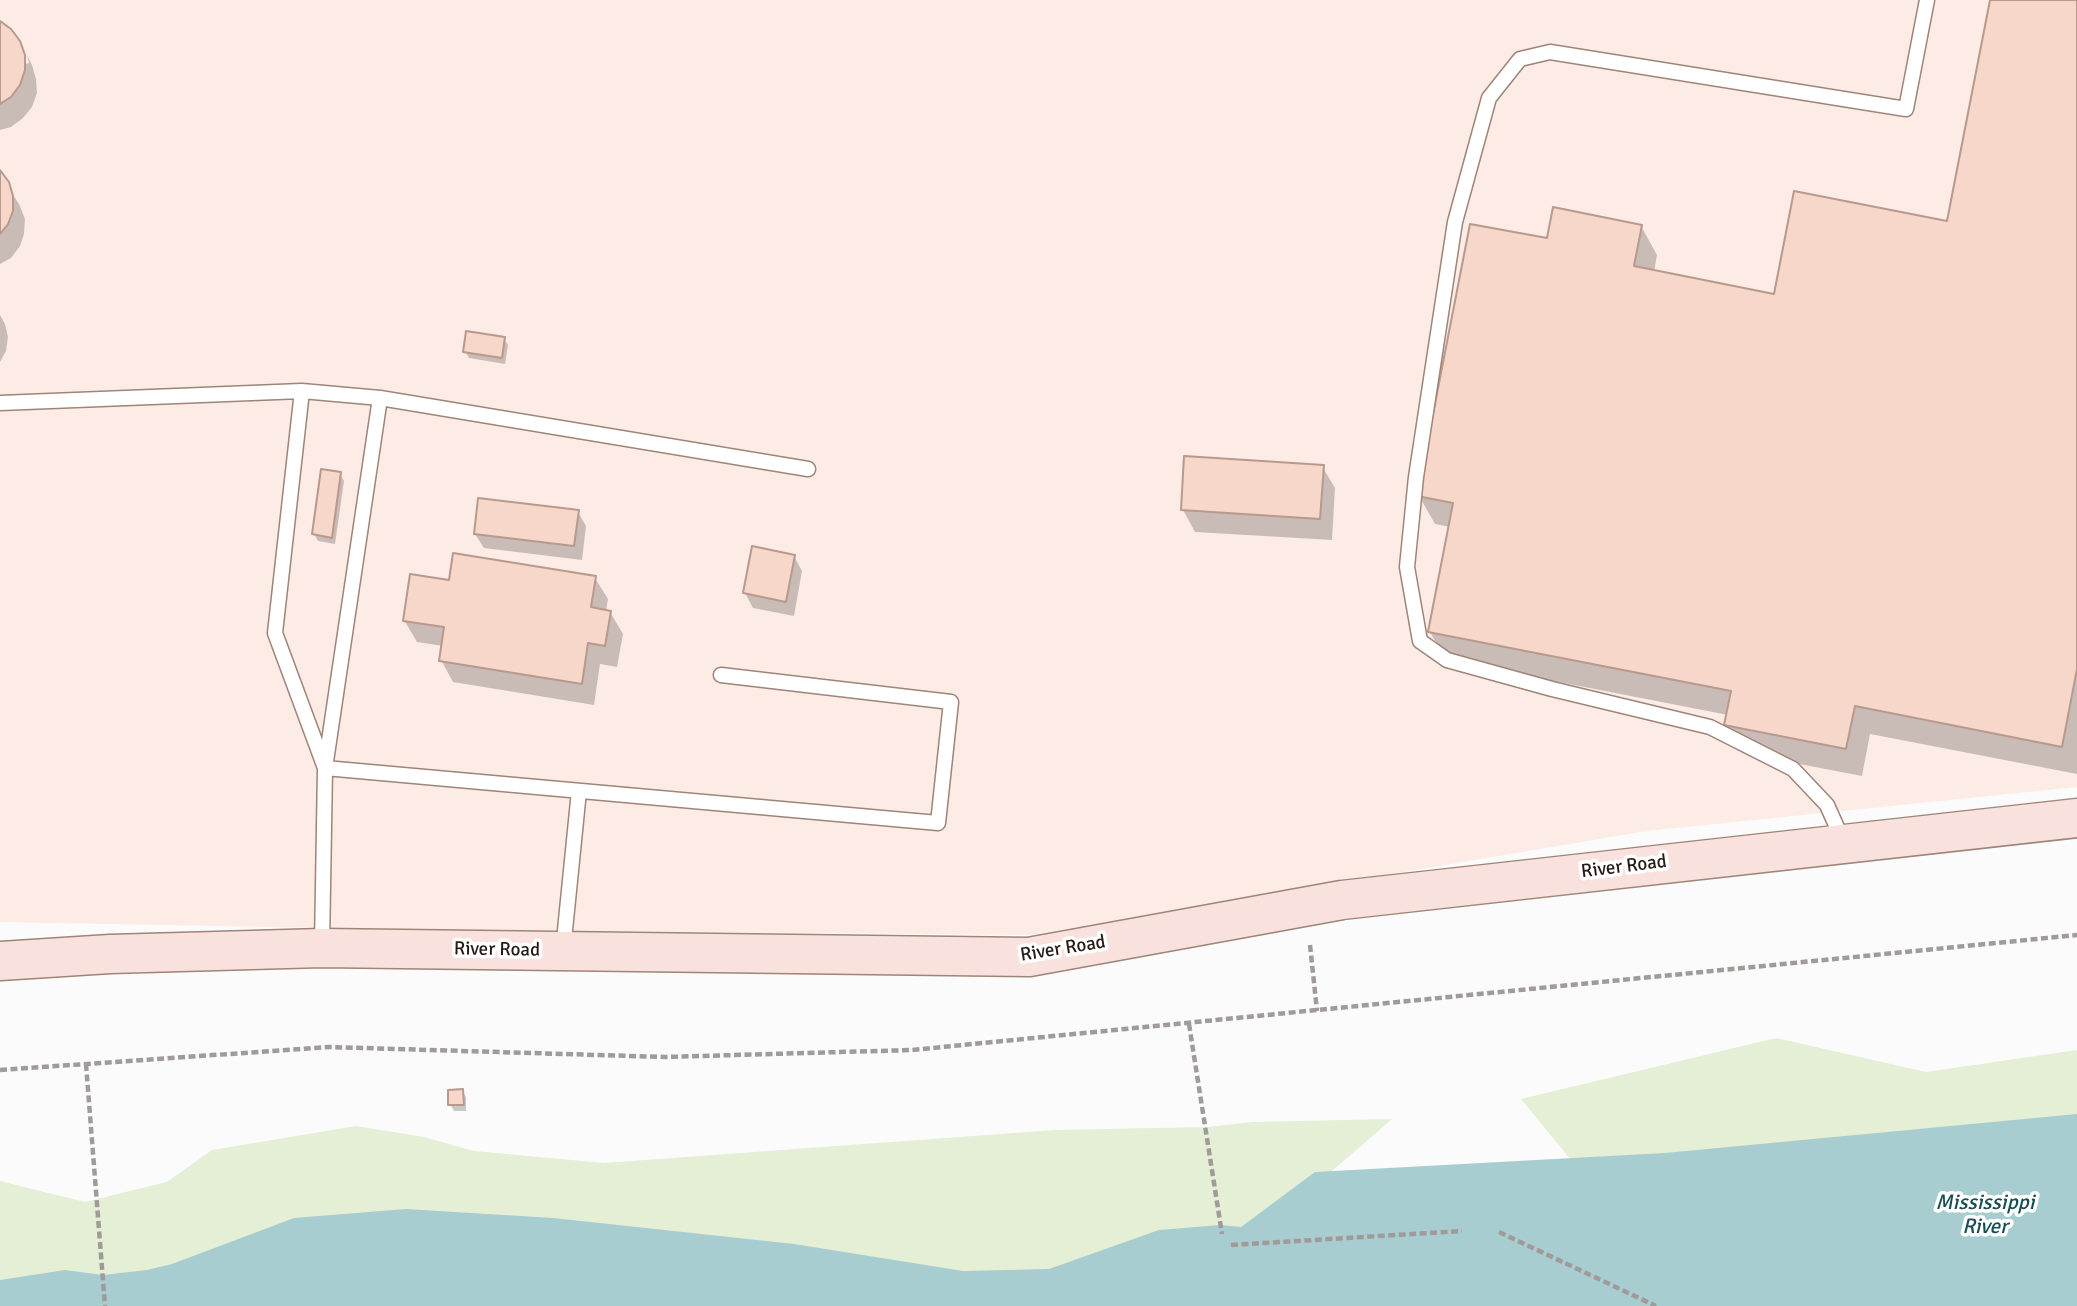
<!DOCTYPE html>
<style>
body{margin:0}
canvas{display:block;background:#fbfbfb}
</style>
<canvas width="2077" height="1306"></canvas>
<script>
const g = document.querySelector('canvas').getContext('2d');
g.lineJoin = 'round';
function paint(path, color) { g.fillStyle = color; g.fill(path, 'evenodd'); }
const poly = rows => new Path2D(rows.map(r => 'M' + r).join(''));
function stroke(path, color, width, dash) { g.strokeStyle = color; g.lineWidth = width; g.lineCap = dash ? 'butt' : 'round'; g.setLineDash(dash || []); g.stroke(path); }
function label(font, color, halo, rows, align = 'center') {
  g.font = font + ' Signika,sans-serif'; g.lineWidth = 7; g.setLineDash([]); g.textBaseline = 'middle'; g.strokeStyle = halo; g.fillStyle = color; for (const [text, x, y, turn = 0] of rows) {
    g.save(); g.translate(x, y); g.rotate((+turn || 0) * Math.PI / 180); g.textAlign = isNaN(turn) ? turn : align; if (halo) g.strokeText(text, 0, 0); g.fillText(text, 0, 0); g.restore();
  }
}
const built = poly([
 [0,0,2077,0,2077,787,1647,831,1030,935,381,929,0,922]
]);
const green = poly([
 [1776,1038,1926,1072,2077,1050,2077,1157,1590,1183,1521,1099],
 [1392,1119,1302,1197,1193,1266,0,1306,0,1181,85,1202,167,1182,212,1150,356,1126,424,1137,474,1151,604,1163,1055,1130,1208,1127,1253,1122]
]);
const water = poly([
 [2077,1114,2077,1306,0,1306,0,1280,65,1270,103,1275,147,1270,172,1264,294,1218,406,1209,553,1218,794,1244,963,1271,1049,1269,1159,1230,1220,1225,1241,1227,1315,1172,1665,1153]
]);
const shadow = poly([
 [1992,0,2077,0,2077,774,1870,734,1862,776,1742,753,1726,725,1728,715,1446,660,1430,632,1450,527,1435,524,1419,496,1548,240,1641,226,1657,255,1654,272,1775,296,1948,223],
 [0,23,19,42,23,49,21,49,26,64,29,63,27,55,32,65,36,79,37,93,32,107,23,118,11,127,0,130],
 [0,173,20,206,25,219,24,234,20,246,11,258,0,264],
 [0,315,5,324,8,337,6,351,0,362],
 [504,339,508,345,505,364,469,358,465,351],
 [1322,466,1335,488,1332,540,1195,532,1183,510],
 [340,474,344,481,335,544,318,541,314,534],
 [578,512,586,526,582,560,484,548,475,534],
 [794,556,802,571,794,616,753,608,745,593],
 [595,578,608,599,606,611,610,612,623,634,617,667,600,664,594,705,453,682,441,660,443,646,417,642,404,620,450,582],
 [462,1091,466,1097,466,1111,454,1111,450,1104]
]);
const building = poly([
 [1990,0,2077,0,2077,669,2062,747,1855,706,1846,749,1724,725,1731,691,1428,632,1453,503,1417,496,1470,224,1547,238,1553,207,1642,225,1634,266,1774,294,1794,191,1947,221,1990,0],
 [0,21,11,29,20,41,25,55,25,70,20,85,11,97,0,104,0,21],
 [0,170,9,182,13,196,13,211,8,224,0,234,0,170],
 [466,331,505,337,502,358,463,352,466,331],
 [1184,456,1324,465,1320,519,1181,510,1184,456],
 [321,469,341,472,332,538,312,534,321,469],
 [478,498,579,510,574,546,474,534,478,498],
 [752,546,795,555,786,602,743,593,752,546],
 [453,553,596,576,591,607,611,611,605,646,588,643,582,684,439,661,444,627,403,621,410,574,449,580,453,553],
 [463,1089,464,1105,448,1105,448,1090,463,1089]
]);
const path = poly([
 [1310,945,1317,1011],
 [1189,1024,1222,1234],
 [86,1064,105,1306],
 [0,1070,329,1047,665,1057,912,1050,2077,935],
 [1499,1232,1656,1306],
 [1231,1245,1462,1231]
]);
const service = poly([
 [302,391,275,633,325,768,938,823,951,702,721,675],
 [0,403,302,391,380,398,808,469],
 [1843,841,1827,805,1793,769,1710,727,1552,689,1447,660,1420,641,1407,567,1416,477,1455,222,1489,98,1520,59,1550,52,1906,109,1927,0],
 [322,946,325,768,380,398],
 [563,950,579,791]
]);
const secondary = poly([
 [0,961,110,954,322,948,1029,957,1342,900,2077,818]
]);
const streetNames = [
 ["River Road",1624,867,-7],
 ["River Road",1063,949,-9],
 ["River Road",497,950,1]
];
const waterNames = [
 ["Mississippi",1985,1203],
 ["River",1985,1227]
];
paint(built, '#fcece5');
paint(green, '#e4efd5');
paint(water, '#a7cdd1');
paint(shadow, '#0003');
paint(building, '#f7d7c9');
stroke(building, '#b79a8d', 2);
stroke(service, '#9f8477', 17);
stroke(secondary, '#9f8477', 41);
stroke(path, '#a09b99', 4.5, [7, 3.5]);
stroke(service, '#fff', 14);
stroke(secondary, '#f9e2de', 38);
label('19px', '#251a15', '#fff', streetNames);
label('italic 21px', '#174e54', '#fff', waterNames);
</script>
